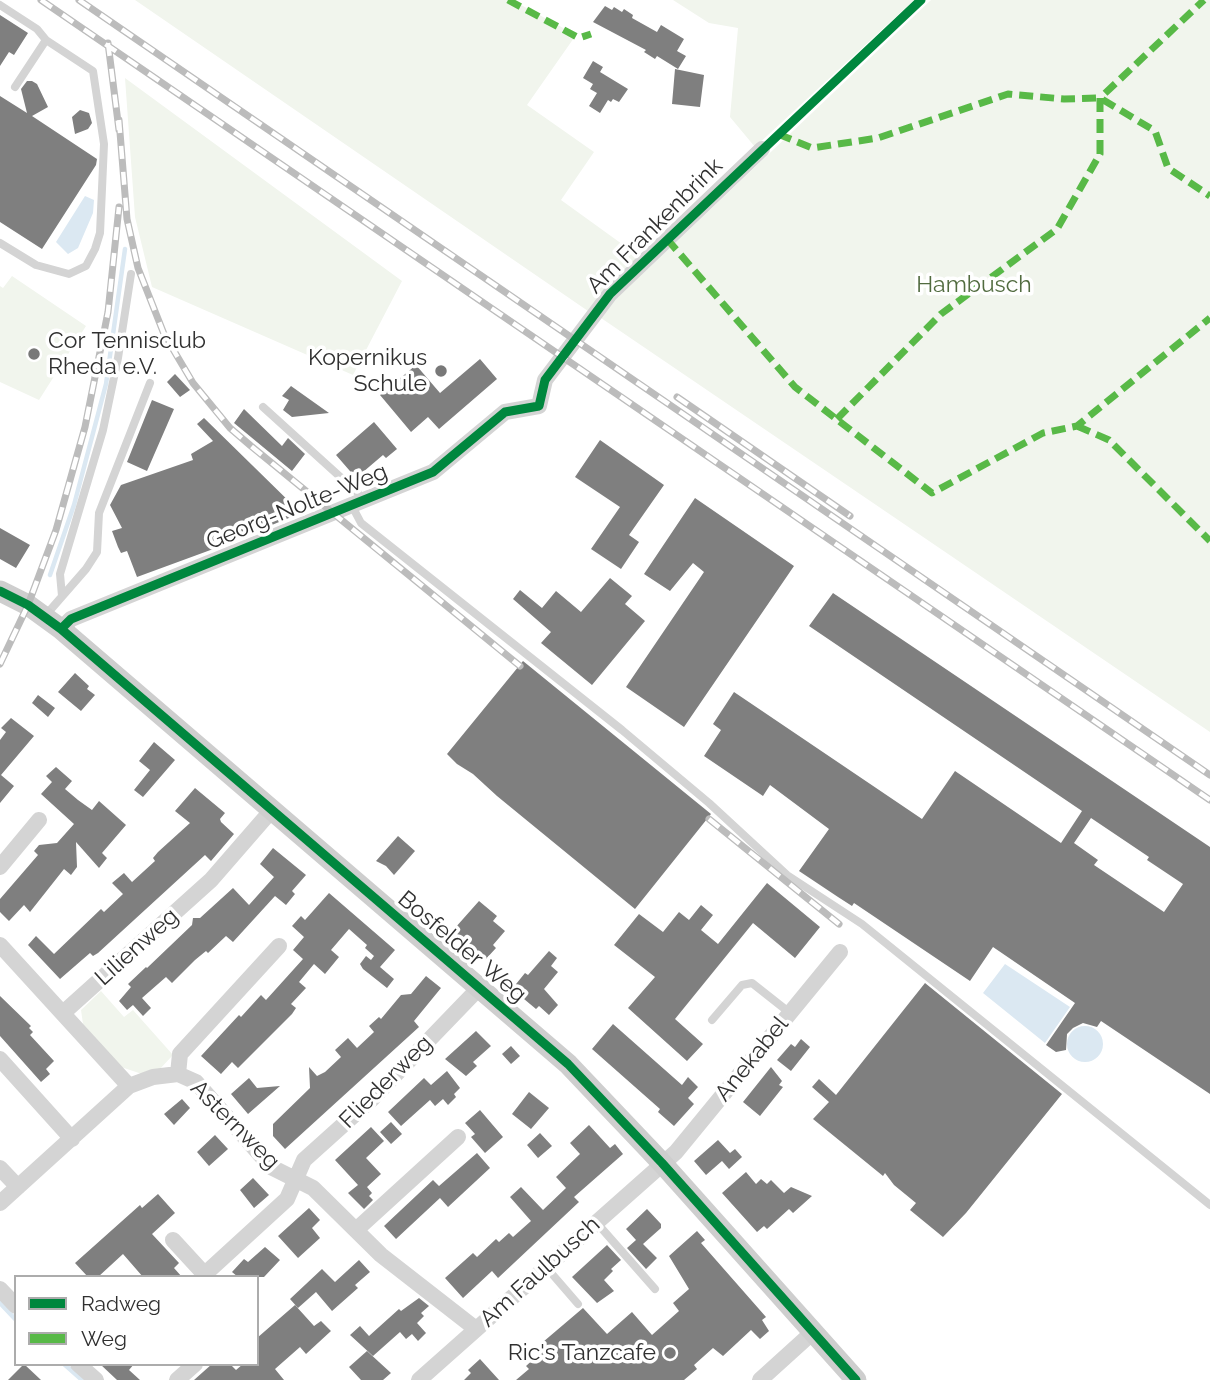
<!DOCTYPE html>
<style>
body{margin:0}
#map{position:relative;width:1210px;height:1380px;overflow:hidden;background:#fff;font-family:Raleway,sans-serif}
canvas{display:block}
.legend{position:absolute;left:14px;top:1275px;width:245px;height:91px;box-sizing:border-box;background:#fff;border:2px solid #acacac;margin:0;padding:9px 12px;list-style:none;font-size:21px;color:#303030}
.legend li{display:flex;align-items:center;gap:14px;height:35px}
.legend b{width:35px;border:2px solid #acacac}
</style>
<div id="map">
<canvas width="1210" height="1380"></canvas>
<ul class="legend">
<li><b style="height:9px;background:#00873e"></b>Radweg</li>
<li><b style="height:9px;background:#58b947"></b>Weg</li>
</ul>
</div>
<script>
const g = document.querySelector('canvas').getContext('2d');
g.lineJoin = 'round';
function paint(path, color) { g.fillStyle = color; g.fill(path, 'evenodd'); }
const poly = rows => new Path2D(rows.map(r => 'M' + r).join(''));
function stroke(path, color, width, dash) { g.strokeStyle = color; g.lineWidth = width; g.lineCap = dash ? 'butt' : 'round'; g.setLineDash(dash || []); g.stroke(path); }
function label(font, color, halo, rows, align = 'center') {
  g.font = font + ' Raleway,sans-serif'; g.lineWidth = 7; g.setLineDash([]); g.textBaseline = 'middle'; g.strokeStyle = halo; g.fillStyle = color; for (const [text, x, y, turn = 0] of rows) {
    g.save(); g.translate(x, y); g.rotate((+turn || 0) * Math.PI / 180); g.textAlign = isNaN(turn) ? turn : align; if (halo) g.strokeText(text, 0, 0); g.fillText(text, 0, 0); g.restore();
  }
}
const green = poly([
 [135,0,512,0,576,35,527,105,594,152,561,200,640,257,588,311],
 [673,0,914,0,755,147,730,117,738,28,709,23],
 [931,0,1210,0,1210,732,601,318,616,299],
 [125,78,402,281,353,375,152,287,135,217],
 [12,276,86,326,39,400,0,382,0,286,3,288],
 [101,991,124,1017,133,1010,173,1055,158,1071,145,1075,121,1067,83,1024,81,1010]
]);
const water = poly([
 [85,196,94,200,93,213,78,248,68,254,56,242],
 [1005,964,1070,1007,1045,1043,983,993],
 '1067 1044a18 18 0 1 1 36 0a18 18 0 1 1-36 0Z'
]);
const stream = poly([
 [50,575,74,505,106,384,125,249],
 [0,1303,16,1320],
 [64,1364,82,1380]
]);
const building = poly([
 [605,6,612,10,614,7,622,12,624,9,633,15,632,18,657,32,661,25,684,39,677,51,686,56,678,69,657,56,655,59,644,52,646,50,593,22],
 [0,15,28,33,14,55,9,52,0,66],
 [593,61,603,67,600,72,628,89,619,102,613,99,611,102,608,100,600,113,589,106,597,93,590,89,593,84,583,78],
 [675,69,704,75,700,107,672,104],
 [27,81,32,81,37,84,48,107,32,116,97,159,96,165,42,249,0,222,0,96,27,113,21,89],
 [80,110,89,113,92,123,88,129,75,134,72,117],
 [480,359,497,379,439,429,428,417,411,432,380,395,416,365,440,393],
 [175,374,190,390,180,397,167,382],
 [291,386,298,391,329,413,292,417,283,410,289,400,282,396],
 [152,400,174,409,147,471,127,462],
 [244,409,282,446,288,438,305,454,292,471,234,423],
 [204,418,301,513,216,548,137,577,127,551,121,553,118,547,112,531,122,528,110,505,121,485,193,460,191,454,213,441,197,424],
 [374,422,397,449,386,458,383,455,356,478,336,455],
 [600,440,664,485,629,535,639,542,621,569,591,549,620,507,575,477],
 [695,498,794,566,684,727,626,687,704,572,693,563,670,591,644,574],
 [0,528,30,545,16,568,0,559],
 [610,578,632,596,625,604,645,621,592,685,541,643,551,632,513,599,520,590,542,608,556,591,581,612],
 [833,593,1210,847,1210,1094,1101,1021,1097,1027,1083,1023,1073,1028,1067,1034,1066,1050,1056,1052,1046,1045,1075,1003,993,947,970,981,854,903,852,906,838,897,799,871,829,829,770,785,763,796,704,756,721,730,713,724,734,692,922,819,955,771,1061,843,1082,811,809,626],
 [1091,818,1149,857,1147,860,1183,884,1164,912,1094,865,1098,860,1074,843],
 [523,661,711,814,635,909,497,796,473,774,457,764,447,754],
 [75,673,89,686,87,689,95,695,81,711,58,692],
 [38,695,55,708,48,717,32,703],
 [11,718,34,736,1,775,14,786,0,803,0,740,6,732,1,728],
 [154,742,175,760,143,797,134,790,150,770,139,761],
 [56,767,72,781,65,789,78,800,92,810,99,801,126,825,102,853,107,858,99,868,76,842,77,867,71,875,64,869,30,912,24,905,9,921,0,912,0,899,38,855,34,851,39,845,57,843,74,824,41,794,52,782,46,776],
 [195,788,225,813,220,819,221,822,234,834,211,861,205,855,98,953,93,956,90,953,60,979,28,945,36,936,54,954,101,909,104,912,123,894,112,883,124,873,132,882,155,861,153,858,158,852,190,823,175,811],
 [398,836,415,851,394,875,386,866,376,861],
 [273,848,306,875,292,891,295,894,286,905,275,896,233,942,226,936,208,953,206,951,195,960,172,983,166,977,142,998,151,1008,143,1016,133,1005,127,1010,119,1001,131,987,128,984,146,967,147,968,192,925,193,918,200,918,233,888,249,905,274,877,260,864],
 [767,883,820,927,795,958,753,923,675,1019,703,1044,687,1061,628,1008,655,977,614,945,639,914,663,932,679,912,689,920,701,905,713,915,701,930,718,944],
 [329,893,395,950,380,967,394,979,387,988,363,969,360,964,366,956,371,960,374,956,365,948,367,945,349,929,331,950,339,957,325,974,314,964,299,982,306,988,291,1004,296,1008,292,1014,238,1068,232,1062,221,1074,201,1056,239,1015,241,1017,261,995,266,1000,303,959,293,950,304,937,292,926,301,916,305,920],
 [479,901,497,916,493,921,505,931,493,945,496,948,485,960,483,958,480,961,453,939,457,934,454,931,455,928],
 [549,951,557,958,551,966,558,972,544,989,558,1005,549,1015,539,1006,536,1009,512,989,525,973,528,975],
 [426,976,441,988,414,1021,419,1027,285,1149,273,1136,273,1124,310,1088,309,1067,317,1076,325,1072,341,1057,335,1050,348,1038,357,1048,374,1032,369,1026,379,1017,381,1019,401,995,411,994],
 [925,983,1062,1094,966,1213,943,1237,910,1210,916,1203,894,1185,885,1173,883,1176,813,1119,829,1102,812,1087,819,1079,836,1095],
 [0,996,31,1026,29,1028,33,1032,30,1035,54,1061,46,1069,50,1074,41,1082,0,1036],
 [613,1024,682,1085,688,1077,698,1087,688,1098,694,1104,674,1126,658,1112,660,1109,592,1049],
 [476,1031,491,1046,473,1062,477,1066,466,1076,445,1059],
 [801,1039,810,1047,791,1071,777,1060,791,1044,795,1047],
 [511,1046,520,1056,511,1064,502,1054],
 [771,1067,782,1081,779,1085,783,1087,760,1116,743,1102],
 [447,1071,460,1088,454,1094,456,1097,448,1105,443,1099,435,1106,430,1100,401,1126,388,1112,424,1078,431,1085],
 [249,1078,257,1088,280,1086,248,1114,231,1094],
 [529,1092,549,1108,531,1129,512,1114],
 [182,1099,190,1108,174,1125,164,1114],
 [480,1110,503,1137,485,1153,471,1137,475,1134,465,1123],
 [391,1122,402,1134,391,1144,380,1132],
 [589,1125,610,1148,615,1144,623,1154,574,1197,579,1202,498,1278,492,1271,463,1298,445,1278,473,1253,477,1257,496,1239,499,1242,509,1233,513,1237,531,1221,510,1197,521,1187,543,1210,566,1188,556,1177,580,1154,570,1143],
 [371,1127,384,1141,366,1158,381,1174,367,1187,372,1193,369,1196,373,1200,364,1209,348,1193,358,1185,335,1160],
 [540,1133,552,1146,538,1158,527,1145],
 [215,1135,228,1149,209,1166,197,1152],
 [718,1140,730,1153,735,1149,742,1157,729,1169,722,1161,706,1175,694,1161],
 [477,1153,490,1168,448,1207,440,1198,396,1239,384,1226,433,1180,439,1186],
 [746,1172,756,1184,761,1179,767,1184,771,1180,784,1193,791,1187,812,1196,793,1213,789,1209,767,1229,764,1226,757,1232,722,1193],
 [253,1178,269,1195,254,1208,240,1190],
 [158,1194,175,1213,152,1234,179,1263,174,1268,182,1277,143,1277,123,1254,98,1277,88,1277,75,1263,140,1205,142,1208],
 [309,1208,320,1220,312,1228,320,1238,298,1258,278,1236],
 [647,1209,661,1224,661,1228,643,1244,657,1258,646,1269,627,1248,636,1240,626,1229],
 [697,1231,705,1240,701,1243,766,1317,762,1320,769,1331,760,1339,751,1330,723,1356,713,1348,694,1365,697,1369,684,1380,516,1380,529,1369,526,1366,547,1347,543,1342,583,1308,607,1334,632,1312,652,1335,679,1311,673,1303,689,1289,669,1256],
 [607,1245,621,1260,611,1269,613,1271,604,1280,614,1291,597,1303,572,1277],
 [265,1247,280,1260,264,1277,238,1277,232,1272,244,1259,248,1262],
 [359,1260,370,1272,355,1285,358,1288,332,1311,316,1292,298,1308,290,1299,322,1269,335,1282],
 [419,1298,429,1306,421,1313,424,1316,417,1323,426,1333,418,1341,412,1334,406,1339,400,1332,373,1356,350,1335,360,1326,369,1336,399,1309,401,1311],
 [295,1305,314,1326,321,1321,331,1331,306,1354,300,1347,275,1369,284,1380,194,1380,212,1364,230,1364,236,1370,243,1364,257,1364,257,1338],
 [367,1351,391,1373,383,1380,361,1380,349,1367],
 [480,1359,499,1380,464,1380,471,1373,468,1370],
 [24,1364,41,1380,8,1380],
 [100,1364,134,1364,129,1370,140,1380,117,1380]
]);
const lane = poly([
 [0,5,37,29,46,40,93,71,104,144,100,233,95,249,86,266,69,274,36,265,0,243],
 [15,87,46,40],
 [263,407,358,493,362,502],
 [352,506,361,523,622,730,709,803,787,875,862,924,1210,1205],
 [62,596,60,574,103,430,118,358,131,274],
 [45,616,86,569,97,552,99,513,150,383],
 [712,1020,742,985,752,983,790,1013],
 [596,1222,655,1289],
 [546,1267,578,1304]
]);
const street = poly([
 [61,629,71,619,433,472,505,412,539,406,545,380,610,294,762,149],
 [0,867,39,820],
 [0,945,129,1086],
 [63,1013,211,880,271,811],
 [0,1059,72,1139],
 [178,1074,180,1054,279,946],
 [0,1168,18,1187],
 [0,1203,129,1086,153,1077,178,1074,196,1082,271,1167,313,1188,381,1255,476,1329],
 [356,1230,458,1137],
 [173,1240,207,1277],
 [205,1274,287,1199,304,1160,373,1098,480,987],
 [0,1289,16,1306],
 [78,1364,96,1380],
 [177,1380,195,1364],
 [419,1380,676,1152,840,952],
 [760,1380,813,1332]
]);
const secondary = poly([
 [0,591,28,605,61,629,568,1064,662,1163,856,1380]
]);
const rail = poly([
 [41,0,1210,800],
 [79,0,1210,775],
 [108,43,119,130],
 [119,120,127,219,138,268,164,334,193,383,230,428,251,446,520,666],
 [677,397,850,516],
 [0,664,28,605,56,530,85,427,108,312,119,207],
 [709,819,839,924]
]);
const quiet = poly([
 [508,0,579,38,591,34],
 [778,134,812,148,878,138,1008,94,1064,99,1100,98,1155,131,1168,168,1210,196],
 [667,239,795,387,932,493,1043,433,1077,426,1210,318],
 [837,419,941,314,1057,229,1100,154,1100,98,1204,0],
 [1077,426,1109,440,1210,541]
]);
const cycleway = poly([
 [0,591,28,605,61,629,568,1064,662,1163,856,1380],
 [61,629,71,619,433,472,505,412,539,406,545,380,610,294,921,0]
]);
const markers = [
 [34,354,7,"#787878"],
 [441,371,7,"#787878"],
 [670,1353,7,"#787878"]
];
const streetNames = [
 ["Am Frankenbrink",655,226,-45],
 ["Georg-Nolte-Weg",297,507,-22],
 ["Lilienweg",137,947,-42],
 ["Bosfelder Weg",462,947,40],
 ["Anekabel",752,1059,-51],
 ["Fliederweg",386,1082,-45],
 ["Asternweg",235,1125,45],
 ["Am Faulbusch",540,1272,-42]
];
const parkNames = [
 ["Hambusch",974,285]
];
const poiNames = [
 ["Cor Tennisclub",48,341,"left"],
 ["Rheda e.V.",48,367,"left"],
 ["Kopernikus",427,358],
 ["Schule",427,384],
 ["Ric's Tanzcafe",656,1353]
];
paint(green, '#f1f5ed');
paint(water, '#dbe8f2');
stroke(stream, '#dbe8f2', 4.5);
paint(building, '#7f7f7f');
stroke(lane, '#d4d4d4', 8);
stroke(street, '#d4d4d4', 16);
stroke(secondary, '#cecece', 21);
stroke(rail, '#bcbcbc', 7);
stroke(rail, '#fff', 4.5, [13]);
stroke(quiet, '#58b947', 7, [14, 7]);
stroke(cycleway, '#00873e', 9);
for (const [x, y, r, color] of markers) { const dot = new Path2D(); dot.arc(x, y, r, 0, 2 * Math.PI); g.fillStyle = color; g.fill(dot); stroke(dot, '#fff', 2.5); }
label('23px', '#303030', '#fff', streetNames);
label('23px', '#516b3f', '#fff', parkNames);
label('23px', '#303030', '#fff', poiNames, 'right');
</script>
